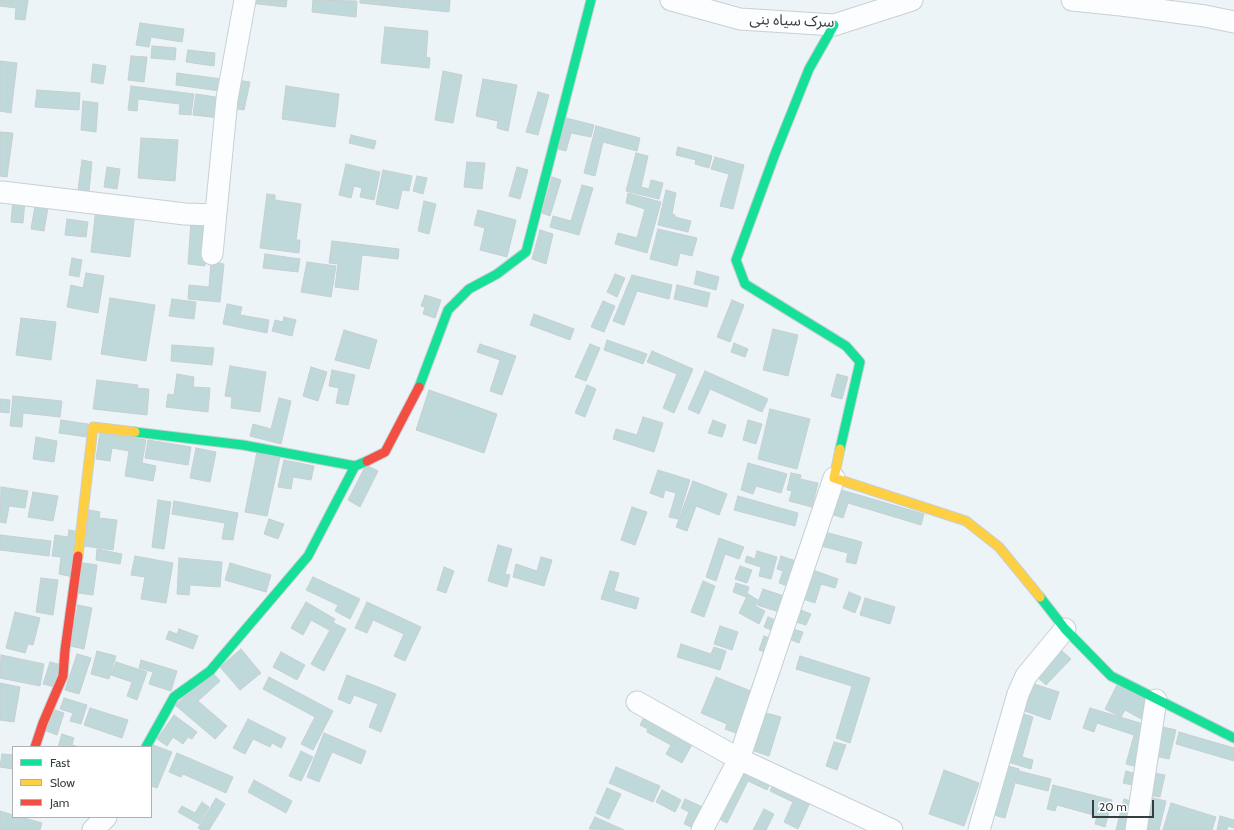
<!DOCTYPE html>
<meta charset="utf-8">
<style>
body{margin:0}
#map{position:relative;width:1234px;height:830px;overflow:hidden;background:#ecf4f7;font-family:Cabin,sans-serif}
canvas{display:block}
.legend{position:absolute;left:12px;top:746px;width:140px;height:72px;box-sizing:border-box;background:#fff;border:1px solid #aeb2b3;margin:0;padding:5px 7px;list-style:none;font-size:12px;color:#343e42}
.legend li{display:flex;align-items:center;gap:8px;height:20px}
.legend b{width:20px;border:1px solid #aeb2b3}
.scale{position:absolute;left:1092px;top:800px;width:62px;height:18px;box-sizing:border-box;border:2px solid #343e42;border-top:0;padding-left:5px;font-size:12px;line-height:14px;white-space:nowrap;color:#343e42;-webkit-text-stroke:3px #fff;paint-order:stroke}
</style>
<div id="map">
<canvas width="1234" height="830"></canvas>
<ul class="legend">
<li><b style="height:5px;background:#16e098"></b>Fast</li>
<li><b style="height:5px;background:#ffcf43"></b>Slow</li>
<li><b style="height:5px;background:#f24e42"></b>Jam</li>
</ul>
<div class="scale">20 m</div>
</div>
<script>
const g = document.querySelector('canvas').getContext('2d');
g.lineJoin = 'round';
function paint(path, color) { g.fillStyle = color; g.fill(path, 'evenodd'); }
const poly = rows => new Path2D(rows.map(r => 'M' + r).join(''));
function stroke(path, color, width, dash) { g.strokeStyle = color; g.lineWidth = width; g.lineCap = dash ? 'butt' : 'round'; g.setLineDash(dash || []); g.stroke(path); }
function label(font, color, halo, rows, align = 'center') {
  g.font = font + ' Cabin,"Noto Sans Arabic",sans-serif'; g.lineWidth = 3; g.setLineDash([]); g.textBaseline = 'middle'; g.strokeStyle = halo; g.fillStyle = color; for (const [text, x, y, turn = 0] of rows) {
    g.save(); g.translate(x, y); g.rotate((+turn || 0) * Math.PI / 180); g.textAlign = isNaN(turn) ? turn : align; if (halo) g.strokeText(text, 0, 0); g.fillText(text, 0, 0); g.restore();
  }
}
const building = poly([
 [0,0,28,0,25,20,15,19,16,8,0,6,0,0],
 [248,0,287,0,286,7,248,3,248,0],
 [313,0,357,1,356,17,312,12,313,0],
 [360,0,450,0,449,12,360,3,360,0],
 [140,23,184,29,182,42,151,37,149,47,136,45,140,23],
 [385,27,428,31,426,57,430,58,429,68,381,63,385,27],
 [152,46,176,48,175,60,151,58,152,46],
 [188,50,215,53,214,66,186,62,188,50],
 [131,56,147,57,144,82,128,80,131,56],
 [0,61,17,63,11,113,0,111,0,61],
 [93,64,106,66,103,84,91,82,93,64],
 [443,71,462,75,453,123,435,120,443,71],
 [177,73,222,79,220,91,176,85,177,73],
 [483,79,517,85,508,131,497,128,498,121,476,116,483,79],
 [237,80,250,82,244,110,232,108,237,80],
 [131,86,194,94,191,115,179,114,180,104,138,99,137,111,128,110,131,86],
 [286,86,339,94,335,127,282,119,286,86],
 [37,90,80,93,79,110,35,107,37,90],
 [538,92,549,95,538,135,526,132,538,92],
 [196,94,222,98,220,118,193,115,196,94],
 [83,101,98,103,96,132,81,130,83,101],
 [566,118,594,125,591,137,571,133,566,151,558,149,566,118],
 [596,126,640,138,637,151,603,142,595,176,584,173,596,126],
 [0,132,13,133,7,177,0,176,0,132],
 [351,135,376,141,374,149,349,143,351,135],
 [141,138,178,140,175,181,138,178,141,138],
 [678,147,712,156,709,168,695,164,696,160,676,155,678,147],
 [636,153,648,156,641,187,649,189,651,180,663,183,659,199,626,191,636,153],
 [715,157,744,165,733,209,720,206,729,174,711,169,715,157],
 [82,160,92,162,89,191,78,190,82,160],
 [467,162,485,163,482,189,464,187,467,162],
 [346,164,380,172,374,200,360,197,362,188,354,186,351,198,339,195,346,164],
 [107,167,120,169,117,189,104,187,107,167],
 [517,167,528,170,520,199,509,196,517,167],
 [383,170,412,176,409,191,402,190,398,209,376,204,383,170],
 [417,176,427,178,423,194,413,191,417,176],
 [552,177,561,180,550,216,542,213,552,177],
 [582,185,593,188,579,235,550,227,553,216,571,221,582,185],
 [666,190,676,193,672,214,675,215,675,217,691,221,688,232,658,225,666,190],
 [628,193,661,202,647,253,615,244,618,233,637,238,645,209,626,203,628,193],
 [267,194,275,195,275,200,301,204,296,240,300,240,299,253,260,248,267,194],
 [13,198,25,200,23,223,11,222,13,198],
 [36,200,49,202,44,231,31,229,36,200],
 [424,201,436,204,429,234,418,231,424,201],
 [96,208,135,212,130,257,91,252,96,208],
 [478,210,516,220,507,257,480,250,485,228,474,225,478,210],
 [67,219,88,222,86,237,65,235,67,219],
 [191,221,209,223,205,266,188,264,191,221],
 [658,229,697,238,692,256,680,253,677,266,650,259,658,229],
 [540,230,553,234,546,264,532,259,540,230],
 [332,241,399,249,398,259,362,255,358,290,335,287,338,264,329,263,332,241],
 [265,254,300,259,298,272,263,268,265,254],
 [72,258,82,260,79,277,69,275,72,258],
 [211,262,224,264,220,302,188,299,189,285,209,287,211,262],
 [307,262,336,266,331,297,301,292,307,262],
 [697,271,719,277,716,290,694,284,697,271],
 [86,273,104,276,98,313,67,307,71,285,83,288,86,273],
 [615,274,625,278,617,297,607,292,615,274],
 [632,275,672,285,669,299,637,291,624,325,613,321,632,275],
 [677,285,710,293,707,307,674,299,677,285],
 [425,295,441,300,435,318,423,314,425,307,421,306,425,295],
 [110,298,155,305,146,361,101,354,110,298],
 [172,299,196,302,194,319,169,316,172,299],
 [732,300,744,305,730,342,717,337,732,300],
 [603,301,615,306,604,332,591,327,603,301],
 [227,304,242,307,240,315,269,320,267,333,223,324,227,304],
 [534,314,574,329,570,340,530,325,534,314],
 [284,317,296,320,292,336,272,331,275,320,283,322,284,317],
 [21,318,56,322,51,360,16,355,21,318],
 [773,329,798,335,788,376,763,370,773,329],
 [344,330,377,340,369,369,335,360,344,330],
 [607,340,647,354,643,364,604,350,607,340],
 [734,343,748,349,745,357,731,352,734,343],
 [480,344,516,356,502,395,490,391,500,360,477,352,480,344],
 [590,344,600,348,586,381,575,377,590,344],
 [172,345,214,348,212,365,171,361,172,345],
 [652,351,693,369,674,413,663,408,677,374,647,362,652,351],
 [230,366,266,372,260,412,231,408,232,397,225,396,230,366],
 [311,367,327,372,318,401,303,396,311,367],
 [332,370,355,375,348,405,336,403,339,388,329,386,332,370],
 [705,371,768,399,762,412,710,389,699,414,688,409,705,371],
 [177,374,194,377,193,387,210,388,208,412,166,407,168,394,174,395,177,374],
 [837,374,848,377,842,399,831,396,837,374],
 [97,380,138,385,137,388,149,389,147,415,93,409,97,380],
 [587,385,596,389,585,417,575,413,587,385],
 [429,390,497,414,484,453,416,430,429,390],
 [13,396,62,401,60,417,23,413,22,427,10,426,13,396],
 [279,398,291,401,281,444,250,436,253,424,271,429,279,398],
 [0,399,10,400,9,413,0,412,0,399],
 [770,409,810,419,797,469,758,459,770,409],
 [643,417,663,423,654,452,613,439,616,429,637,435,643,417],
 [61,420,88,424,87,437,59,433,61,420],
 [713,420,726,425,722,437,708,433,713,420],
 [748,420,762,424,756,444,743,440,748,420],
 [100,432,146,440,142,463,156,466,153,481,125,476,129,451,112,448,110,461,96,459,100,432],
 [36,437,57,441,54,462,33,459,36,437],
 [148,440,191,447,188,465,145,458,148,440],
 [196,448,216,452,210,482,190,478,196,448],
 [257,452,280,457,267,516,245,512,257,452],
 [284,460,314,466,311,480,293,477,291,489,278,487,284,460],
 [748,463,787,474,781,493,756,486,753,494,741,490,748,463],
 [366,465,378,471,360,507,348,500,366,465],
 [658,470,690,480,678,519,669,517,676,493,665,490,663,498,650,493,658,470],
 [791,473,801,475,800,479,818,483,812,507,789,501,792,491,787,490,791,473],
 [693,481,727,494,719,515,696,506,687,531,676,527,693,481],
 [1,487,28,491,25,508,9,506,6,523,0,522,1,487],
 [838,489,924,514,921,525,848,503,843,518,831,514,838,489],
 [33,492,58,496,53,521,28,517,33,492],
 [738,496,798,513,795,526,734,510,738,496],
 [158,500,171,502,164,549,152,547,158,500],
 [174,501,238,513,233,540,222,539,225,523,172,514,174,501],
 [632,507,647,512,635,545,621,540,632,507],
 [89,510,100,512,99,518,117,520,113,550,84,546,89,510],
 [269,519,284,524,278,539,264,534,269,519],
 [69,530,80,532,73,577,59,574,61,557,52,556,55,535,68,537,69,530],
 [825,532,862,542,856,564,846,562,848,553,821,546,825,532],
 [0,535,51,541,49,556,0,550,0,535],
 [719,538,744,547,739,559,725,554,716,581,706,577,719,538],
 [498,545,512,549,505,574,510,575,507,587,488,581,498,545],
 [97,549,122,554,120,564,96,560,97,549],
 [757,551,777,557,771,579,759,576,761,567,745,562,747,556,755,559,757,551],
 [135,556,173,563,166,603,141,599,145,577,131,575,135,556],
 [781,556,799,562,791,587,779,583,783,571,777,569,781,556],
 [541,557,552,560,544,586,513,577,516,564,537,571,541,557],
 [179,558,222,562,220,587,190,585,189,595,177,594,179,558],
 [83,563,97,565,93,595,78,593,83,563],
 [230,563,271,575,266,592,225,580,230,563],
 [740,566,752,570,747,583,735,579,740,566],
 [444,567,454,571,446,593,437,590,444,567],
 [813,570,838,579,835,588,821,584,815,603,803,599,813,570],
 [610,571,619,573,614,591,639,598,636,609,601,599,610,571],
 [313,577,360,599,350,619,335,611,338,605,306,590,313,577],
 [41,578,58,580,53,615,36,612,41,578],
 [703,581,715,586,704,617,691,612,703,581],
 [736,583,749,587,746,597,733,592,736,583],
 [763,589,787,597,782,613,757,605,763,589],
 [849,592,861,597,855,613,843,608,849,592],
 [748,594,758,600,755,606,765,611,759,624,739,613,748,594],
 [865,598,895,607,890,624,860,615,865,598],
 [306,602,335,619,329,630,311,620,303,635,291,628,306,602],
 [367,602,421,627,405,661,394,656,404,634,373,620,367,633,355,628,367,602],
 [78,605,92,608,84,649,70,646,78,605],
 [801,610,811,614,806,625,796,622,801,610],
 [15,612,40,618,33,645,28,644,25,653,6,648,15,612],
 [768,617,778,621,774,631,764,627,768,617],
 [334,623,346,629,324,671,311,664,334,623],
 [720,626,738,632,732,650,714,644,720,626],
 [179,629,198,636,193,649,166,639,169,631,177,634,179,629],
 [793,629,803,632,799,643,789,639,793,629],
 [764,636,772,639,767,653,759,650,764,636],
 [681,644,711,654,714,647,726,651,720,670,677,657,681,644],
 [241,649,261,673,240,690,220,667,241,649],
 [1060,649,1071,659,1046,685,1035,675,1060,649],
 [97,651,116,656,109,679,91,674,97,651],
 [281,652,305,665,297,680,273,667,281,652],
 [77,654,91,658,79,694,65,690,77,654],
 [1,655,44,664,40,686,0,678,1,655],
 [800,656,870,678,850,743,836,738,852,686,796,669,800,656],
 [141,660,177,671,171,691,149,684,153,672,139,668,141,660],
 [50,662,62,665,55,687,43,684,50,662],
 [116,662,147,672,137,700,127,696,132,682,111,675,116,662],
 [212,672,220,681,198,701,227,726,215,739,175,705,212,672],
 [347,675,396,694,381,732,369,727,378,704,354,695,350,704,338,699,347,675],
 [269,677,333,711,313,750,301,744,315,717,263,689,269,677],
 [716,677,758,694,741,735,725,729,727,724,701,713,716,677],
 [0,683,20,687,14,722,0,720,0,683],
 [1031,683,1059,692,1050,720,1022,710,1031,683],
 [1118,683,1151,699,1141,719,1125,710,1121,717,1105,709,1118,683],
 [64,698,87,705,81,724,70,721,73,713,60,709,64,698],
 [90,708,128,720,122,738,84,725,90,708],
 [1090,708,1150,726,1137,767,1126,764,1134,735,1097,723,1094,732,1083,728,1090,708],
 [52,709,64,713,57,735,44,730,52,709],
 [646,713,695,739,682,763,666,754,671,745,647,732,648,729,640,725,646,713],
 [766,713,781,717,769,756,754,751,766,713],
 [1021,713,1033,717,1022,757,1033,760,1031,769,1008,762,1021,713],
 [174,715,197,732,192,739,188,737,183,744,173,737,167,746,157,739,174,715],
 [248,719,286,738,281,748,272,743,270,747,253,739,245,754,233,748,248,719],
 [1163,727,1176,730,1169,759,1155,756,1163,727],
 [1179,732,1234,748,1234,761,1176,744,1179,732],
 [324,733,366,751,361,764,332,752,319,782,307,777,324,733],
 [62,734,74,738,72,745,80,747,58,747,62,734],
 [834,742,846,745,837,770,826,766,834,742],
 [153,745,172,752,157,788,151,786,151,750,153,745],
 [301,751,313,757,301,781,289,776,301,751],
 [177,753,233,777,226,793,183,774,181,777,169,772,177,753],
 [2,754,13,755,13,769,0,767,2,754],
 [740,764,772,780,767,790,748,781,727,823,715,817,740,764],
 [1008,766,1019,769,1005,818,994,815,1008,766],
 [616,767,660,786,653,802,609,783,616,767],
 [944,770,979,783,964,826,929,814,944,770],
 [1019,771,1051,779,1048,791,1016,783,1019,771],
 [1126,771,1140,775,1137,786,1123,783,1126,771],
 [1154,773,1165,775,1160,797,1149,795,1154,773],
 [776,778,813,796,798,829,784,822,793,802,770,791,776,778],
 [254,780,292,801,286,813,248,792,254,780],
 [1053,785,1112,800,1105,827,1095,824,1097,816,1057,805,1055,811,1047,809,1053,785],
 [607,788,621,794,609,819,596,813,607,788],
 [662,790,681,800,675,812,656,802,662,790],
 [216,798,225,804,209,830,202,830,198,828,216,798],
 [1153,798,1166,801,1159,830,1146,830,1153,798],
 [685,799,705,808,696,829,684,824,689,812,681,808,685,799],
 [1124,799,1139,803,1132,830,1116,830,1124,799],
 [202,802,209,807,199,824,178,812,182,806,195,813,202,802],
 [1171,803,1216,817,1212,830,1163,830,1171,803],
 [764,809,774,814,766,830,753,830,764,809],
 [0,811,13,815,13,817,21,817,42,823,40,830,0,830,0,811],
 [1220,816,1234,820,1234,828,1228,826,1227,830,1217,830,1220,816],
 [595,817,624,830,589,829,595,817]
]);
const street = poly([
 [671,0,740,19,834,25,912,0],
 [1072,0,1121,5,1205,16,1234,22],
 [2,192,185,214,215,215],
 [212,254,227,99,245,0],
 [637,702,739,759,892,830],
 [93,830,106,817],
 [702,830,739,759,834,478],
 [979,830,1018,694,1026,676,1065,629],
 [1136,830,1156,700]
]);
const fast = poly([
 [834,25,809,69,775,154,736,260,745,284,846,346,860,362,840,449],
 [419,387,448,310,469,289,497,274,526,252,591,0],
 [135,432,243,445,355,466],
 [1040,597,1065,629,1111,676,1234,738],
 [146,747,174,697,210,671,308,556,355,466,367,461]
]);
const slow = poly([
 [840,449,834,478,966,521,999,547,1040,597],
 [78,556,93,427,135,432]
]);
const jam = poly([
 [367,461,385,452,419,387],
 [35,747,43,723,63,676,65,650,78,556]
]);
const streetNames = [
 ["سرک سیاه بنی",792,21,2]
];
paint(building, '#bfd9da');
stroke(building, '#c6cfd0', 1);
stroke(street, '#c7d0d4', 23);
stroke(fast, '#c7d0d4', 11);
stroke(slow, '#c7d0d4', 11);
stroke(jam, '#c7d0d4', 11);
stroke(street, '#fcfdfe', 21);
stroke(fast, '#16e098', 9);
stroke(slow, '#ffcf43', 9);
stroke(jam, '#f24e42', 9);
label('15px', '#343e42', '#fff', streetNames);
</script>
